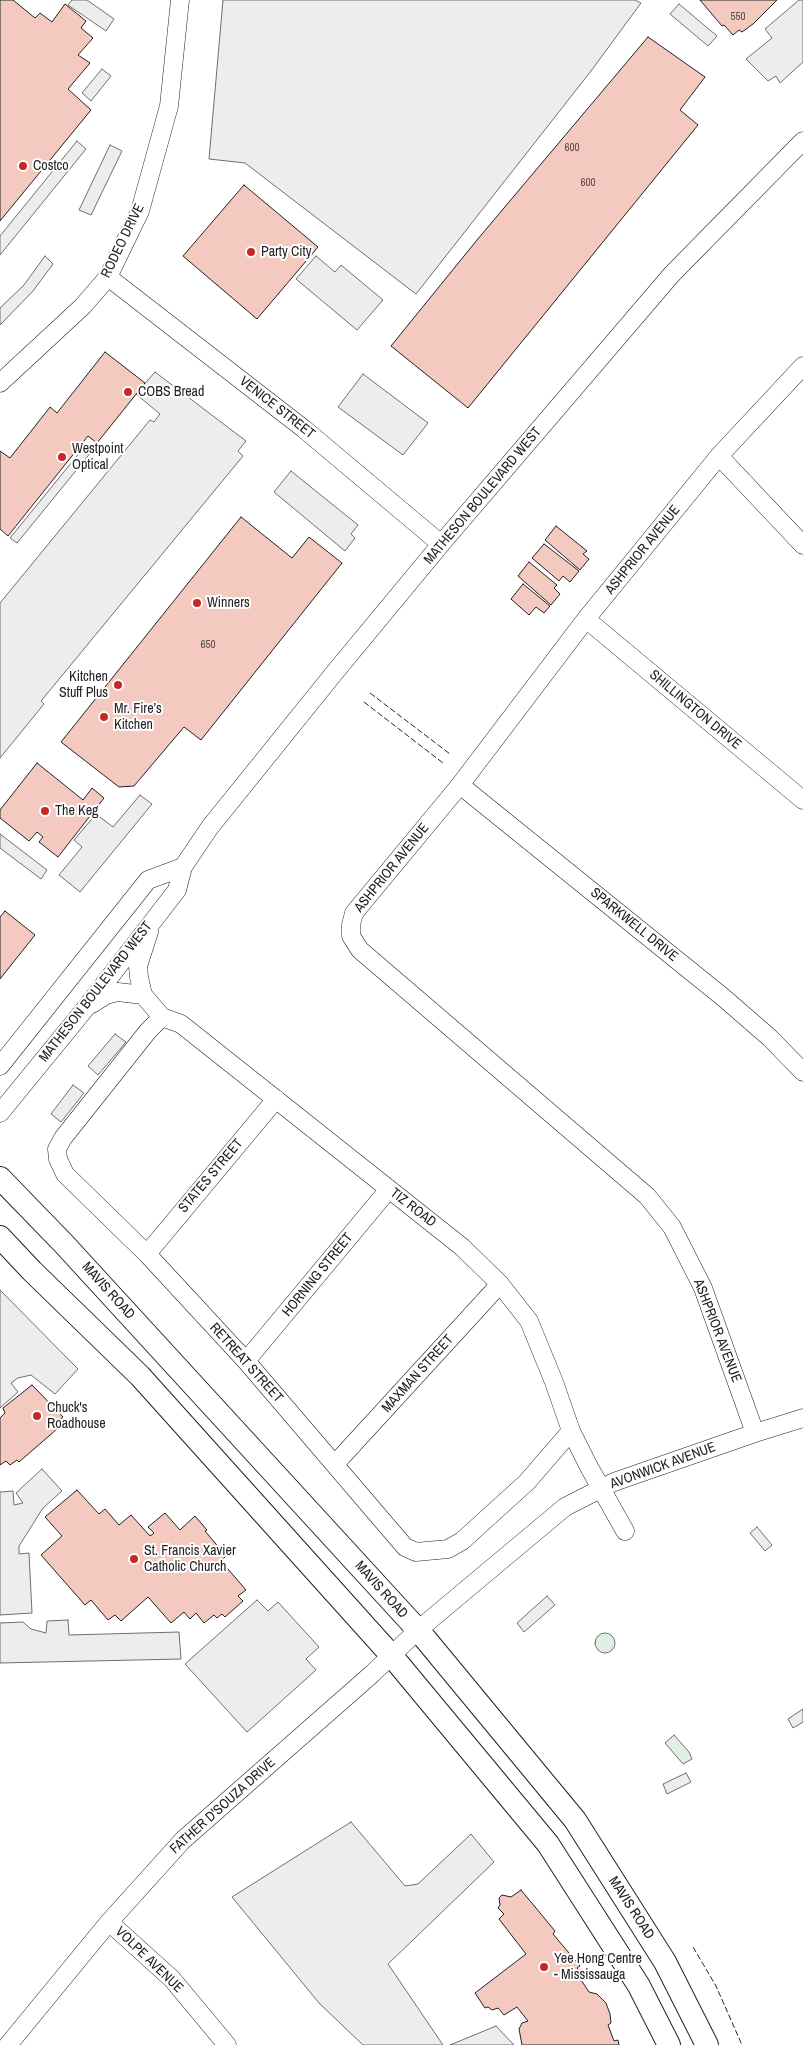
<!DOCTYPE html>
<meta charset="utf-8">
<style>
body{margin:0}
canvas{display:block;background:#fff}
</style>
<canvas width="803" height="2045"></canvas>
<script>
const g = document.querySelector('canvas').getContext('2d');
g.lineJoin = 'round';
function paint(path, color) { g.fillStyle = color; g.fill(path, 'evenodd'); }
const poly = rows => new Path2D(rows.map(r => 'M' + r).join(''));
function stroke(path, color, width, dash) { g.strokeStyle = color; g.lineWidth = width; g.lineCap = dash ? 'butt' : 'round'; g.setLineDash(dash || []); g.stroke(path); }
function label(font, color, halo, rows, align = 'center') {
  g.font = font + ' "Archivo Narrow",sans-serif'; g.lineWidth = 4; g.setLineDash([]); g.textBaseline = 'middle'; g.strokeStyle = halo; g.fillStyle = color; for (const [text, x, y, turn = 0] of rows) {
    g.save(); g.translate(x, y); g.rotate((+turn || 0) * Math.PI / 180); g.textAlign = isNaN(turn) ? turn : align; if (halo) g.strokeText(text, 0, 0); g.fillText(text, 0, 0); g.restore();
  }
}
const green = poly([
 '595 1643a10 10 0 1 1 20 0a10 10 0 1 1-20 0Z',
 [674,1735,689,1752,692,1759,683,1764,665,1743,674,1735]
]);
const parking = poly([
 [72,0,87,0,114,19,106,31,68,5,72,0],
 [223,0,635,0,641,3,591,71,416,294,245,163,209,159,223,0],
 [799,0,803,0,803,62,780,83,776,76,768,81,746,59,772,38,765,29,799,0],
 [679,4,717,36,708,46,670,14,679,4],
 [102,69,111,76,91,101,82,93,102,69],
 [77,141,86,149,0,255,0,236,77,141],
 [110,145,122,151,91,215,79,210,110,145],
 [45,256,53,264,33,291,0,325,0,308,24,285,45,256],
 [316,256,335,272,341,265,383,300,357,330,296,279,316,256],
 [155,372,246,441,238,451,243,456,41,701,44,704,0,758,0,603,150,420,154,422,160,414,136,394,155,372],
 [363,374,428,423,403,455,338,407,363,374],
 [85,446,92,451,17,543,10,538,85,446],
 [291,471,358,525,351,534,355,538,345,551,274,492,291,471],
 [140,795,152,804,80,892,59,875,82,847,74,840,96,814,113,827,140,795],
 [0,834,47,870,41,879,0,848,0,834],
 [115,1034,126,1042,98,1075,88,1066,115,1034],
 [73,1085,84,1093,61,1122,51,1114,73,1085],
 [0,1290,78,1369,55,1394,31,1375,18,1378,11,1383,18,1392,0,1408,0,1290],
 [42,1469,62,1491,43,1508,19,1546,19,1554,29,1553,32,1613,0,1615,0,1492,13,1491,14,1505,23,1503,16,1493,42,1469],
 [757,1527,772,1545,765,1551,750,1533,757,1527],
 [547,1596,555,1605,524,1632,517,1623,547,1596],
 [257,1600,268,1611,278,1602,319,1647,306,1659,316,1670,247,1732,185,1664,257,1600],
 [68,1620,69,1635,179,1632,181,1659,0,1663,0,1623,23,1622,31,1629,46,1633,47,1621,68,1620],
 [803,1709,803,1722,793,1728,788,1719,803,1709],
 [686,1773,691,1782,667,1794,663,1784,686,1773],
 [351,1822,405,1886,418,1884,471,1834,494,1862,388,1964,443,2045,363,2045,319,2003,232,1897,351,1822],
 [496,2026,514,2045,450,2045,496,2026]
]);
const building = poly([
 [0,0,13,0,35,18,40,13,52,22,65,4,86,21,81,28,93,38,78,55,90,63,68,89,91,110,0,221,0,0],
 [700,0,777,0,753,24,742,32,739,30,733,35,724,25,722,26,700,0],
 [648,37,705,77,680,110,698,125,468,408,391,346,477,240,648,37],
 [244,185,318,247,257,319,183,256,244,185],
 [105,352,145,383,97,443,88,436,8,536,0,529,0,451,10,458,50,407,57,413,105,352],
 [241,517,292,558,309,537,342,563,201,740,184,727,134,786,119,787,61,742,241,517],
 [556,526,587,551,583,554,589,559,580,570,545,540,556,526],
 [544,544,579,571,570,582,563,576,559,581,532,558,544,544],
 [529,562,557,585,554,588,560,594,551,605,518,576,529,562],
 [523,584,550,606,544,613,536,607,529,615,511,599,523,584],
 [37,763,83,800,92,788,104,798,58,857,39,842,43,837,37,832,29,841,0,818,0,810,37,763],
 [5,911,35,935,0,979,0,917,5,911],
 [32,1385,63,1417,54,1424,57,1429,19,1462,17,1460,10,1465,6,1461,0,1465,0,1418,5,1413,3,1408,32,1385],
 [77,1490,99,1514,105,1509,119,1525,131,1515,150,1536,154,1533,148,1527,165,1513,180,1530,195,1516,207,1530,205,1531,226,1556,221,1561,246,1590,238,1596,243,1601,225,1617,222,1614,217,1618,214,1615,204,1623,196,1613,190,1619,184,1612,171,1623,148,1597,121,1621,115,1615,108,1620,91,1600,85,1605,41,1555,62,1536,45,1517,77,1490],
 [521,1890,555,1931,553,1934,580,1966,577,1968,582,1974,579,1977,589,1992,597,1994,606,2003,610,2014,611,2023,608,2025,614,2041,618,2040,619,2045,522,2045,519,2029,522,2023,528,2021,517,2007,504,2015,498,2008,492,2010,488,2007,485,2008,475,1993,526,1954,499,1919,504,1914,498,1908,500,1905,499,1898,502,1895,511,1897,521,1890]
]);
const minor = poly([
 [108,277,304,429,441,544],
 [0,383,83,306,108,277,140,211,169,106,180,0],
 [719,456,803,545],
 [586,619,803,800],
 [460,785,724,998,770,1038,803,1072],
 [149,932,138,966,139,977,143,995,162,1017,181,1024,462,1247,500,1284,529,1321,554,1382,571,1431,589,1467,625,1531],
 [92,1004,106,995,118,992,143,995],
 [162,1017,148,1031,63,1138,57,1149,58,1159,65,1174,147,1254,246,1361,405,1547,416,1552,448,1549,462,1541,527,1482,571,1431],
 [0,1066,148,880,183,867],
 [0,1113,85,1009,177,890,183,867,210,827,335,672,441,544,672,274,803,141],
 [147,1254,276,1099],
 [246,1361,389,1189],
 [755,1433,703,1288,672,1227,647,1196,360,950,351,936,351,925,354,913,460,785,586,619,719,456,803,366],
 [335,1464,500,1284],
 [109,1922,172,1979,227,2045],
 [8,2045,109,1922,183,1840,372,1674,418,1630,565,1507,614,1482,755,1433,803,1418]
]);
const major = poly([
 [0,1178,64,1244,418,1630,575,1820,665,1962,707,2045],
 [0,1237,32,1271,140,1376,391,1655,548,1844,639,1986,669,2045]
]);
const fence = poly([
 [370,693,450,754],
 [364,702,443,763],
 [693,1947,716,1986,742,2045]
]);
const markers = [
 [23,166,5,"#c62828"],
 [251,252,5,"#c62828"],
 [128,392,5,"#c62828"],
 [62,457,5,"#c62828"],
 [197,603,5,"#c62828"],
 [118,685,5,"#c62828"],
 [104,717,5,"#c62828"],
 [45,811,5,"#c62828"],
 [37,1416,5,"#c62828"],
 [134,1559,5,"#c62828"],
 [544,1967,5,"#c62828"]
];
const numberNames = [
 ["550",738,17],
 ["600",572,148],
 ["600",588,183],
 ["650",208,645]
];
const poiNames = [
 ["Costco",33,166],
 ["Party City",261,252],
 ["COBS Bread",138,392],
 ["Westpoint",72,449],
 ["Optical",72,465],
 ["Winners",207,603],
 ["Kitchen",108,677,"right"],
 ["Stuff Plus",108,693,"right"],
 ["Mr. Fire’s",114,709],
 ["Kitchen",114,725],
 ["The Keg",55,811],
 ["Chuck's",47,1408],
 ["Roadhouse",47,1424],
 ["St. Francis Xavier",144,1551],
 ["Catholic Church",144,1567],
 ["Yee Hong Centre",554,1959],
 ["- Mississauga",554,1975]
];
const streetNames = [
 ["RODEO DRIVE",123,241,-64],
 ["VENICE STREET",277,408,38],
 ["MATHESON BOULEVARD WEST",483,496,-50],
 ["ASHPRIOR AVENUE",643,550,-51],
 ["SHILLINGTON DRIVE",695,710,40],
 ["ASHPRIOR AVENUE",392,868,-51],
 ["SPARKWELL DRIVE",634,925,39],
 ["MATHESON BOULEVARD WEST",96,992,-52],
 ["STATES STREET",211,1176,-50],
 ["TIZ ROAD",413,1208,38],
 ["HORNING STREET",318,1275,-51],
 ["MAVIS ROAD",108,1291,48],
 ["ASHPRIOR AVENUE",717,1331,69],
 ["RETREAT STREET",246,1363,48],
 ["MAXMAN STREET",418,1374,-48],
 ["AVONWICK AVENUE",663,1466,-20],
 ["MAVIS ROAD",381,1590,48],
 ["FATHER D'SOUZA DRIVE",223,1806,-42],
 ["MAVIS ROAD",631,1908,57],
 ["VOLPE AVENUE",149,1960,44]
];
paint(green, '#e0efe3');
stroke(green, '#6f6f6f', 1);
paint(parking, '#ededed');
stroke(parking, '#6f6f6f', 1);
paint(building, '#f3c9c0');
stroke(building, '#222', 1);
stroke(minor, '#222', 19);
stroke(major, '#222', 24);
stroke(minor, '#fff', 18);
stroke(major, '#fff', 22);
stroke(fence, '#222', 1, [6, 2.5]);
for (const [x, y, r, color] of markers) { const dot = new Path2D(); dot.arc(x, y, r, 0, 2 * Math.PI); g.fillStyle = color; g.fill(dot); stroke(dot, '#fff', 2); }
label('11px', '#564c4a', null, numberNames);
label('14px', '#222', '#fff', poiNames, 'left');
label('14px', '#222', '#fff', streetNames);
</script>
